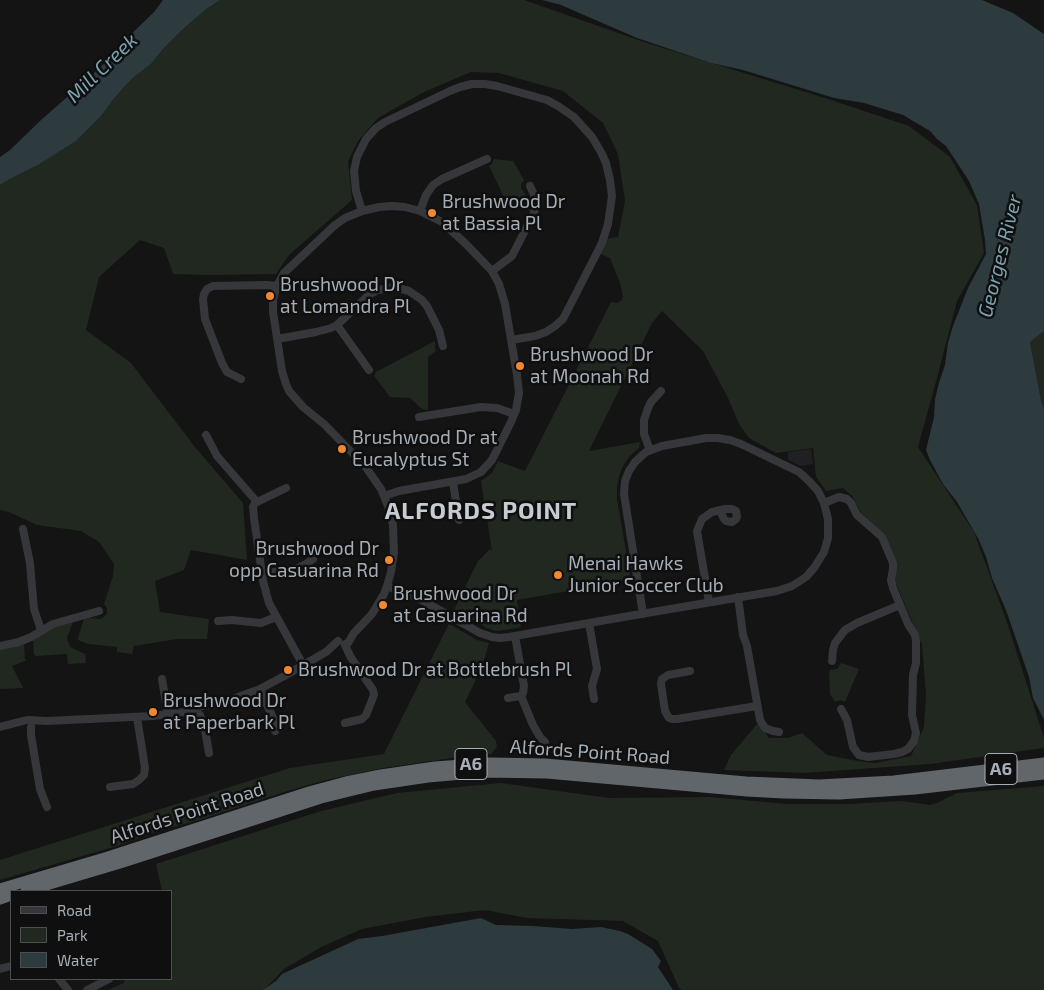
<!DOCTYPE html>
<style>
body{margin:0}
#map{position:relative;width:1044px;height:990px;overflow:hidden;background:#141415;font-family:"Exo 2",sans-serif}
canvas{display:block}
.legend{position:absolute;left:10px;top:890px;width:162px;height:90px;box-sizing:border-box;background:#0f0f10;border:1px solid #4b4f52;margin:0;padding:6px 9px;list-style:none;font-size:15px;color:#a5aeb6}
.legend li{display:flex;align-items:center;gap:10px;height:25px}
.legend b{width:25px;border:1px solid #4b4f52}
</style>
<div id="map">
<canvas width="1044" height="990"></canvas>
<ul class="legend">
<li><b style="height:6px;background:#35373a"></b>Road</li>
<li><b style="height:14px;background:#202820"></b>Park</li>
<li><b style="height:14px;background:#2d3a3e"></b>Water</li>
</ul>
</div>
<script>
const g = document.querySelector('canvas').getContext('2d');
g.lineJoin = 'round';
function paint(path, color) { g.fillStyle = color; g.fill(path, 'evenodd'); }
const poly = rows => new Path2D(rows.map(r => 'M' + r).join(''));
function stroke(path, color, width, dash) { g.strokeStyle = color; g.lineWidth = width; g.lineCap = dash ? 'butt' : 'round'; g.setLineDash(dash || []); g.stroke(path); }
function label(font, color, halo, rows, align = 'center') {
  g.font = font + ' "Exo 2",sans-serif'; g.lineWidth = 5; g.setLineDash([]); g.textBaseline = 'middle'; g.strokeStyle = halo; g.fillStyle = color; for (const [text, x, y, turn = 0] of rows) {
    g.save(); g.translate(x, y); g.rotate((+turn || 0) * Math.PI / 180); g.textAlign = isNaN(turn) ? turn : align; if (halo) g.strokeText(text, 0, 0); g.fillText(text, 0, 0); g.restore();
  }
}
const built = poly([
 [811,449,813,464,801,466,788,460,788,452]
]);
const green = poly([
 [220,0,524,0,647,43,828,99,909,126,950,157,977,205,984,253,957,301,937,378,918,447,974,532,1008,625,1044,738,1044,748,930,764,804,773,724,770,731,755,758,723,769,738,788,738,802,733,827,755,858,761,875,763,911,756,924,727,926,695,922,645,895,581,897,567,885,535,862,514,852,496,843,488,826,491,816,477,813,448,776,453,749,438,739,424,728,398,703,351,662,311,652,323,589,451,640,442,639,448,629,457,623,466,619,476,617,487,617,499,631,580,517,600,521,627,511,629,496,631,487,628,454,610,478,561,490,549,492,551,481,481,492,473,498,461,525,471,611,302,617,303,622,300,623,297,620,283,610,258,601,254,607,239,618,237,625,201,618,154,603,123,563,91,499,73,471,72,424,92,378,118,358,141,348,161,352,200,289,255,276,274,209,275,173,274,164,248,140,240,99,277,86,330,131,363,195,447,243,503,247,560,191,550,184,570,155,581,160,612,209,619,207,639,177,639,134,646,132,654,117,652,117,647,88,644,78,640,78,638,84,619,91,618,101,619,107,614,107,608,104,604,113,576,114,564,99,542,81,531,37,525,9,512,0,510,0,185,12,178,38,165,76,141,102,115,112,101,125,86,134,77,151,64,164,48,182,30,205,10],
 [494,159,513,161,524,180,521,184,521,188,530,201,529,211,504,197,489,166,492,164],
 [1044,331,1044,407,1041,400,1030,342],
 [435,341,435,347,436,351,428,357,428,410,422,409,410,398,390,397,374,376,376,372],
 [73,622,67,638,70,647,85,654,86,663,68,664,67,654,36,656,34,654,33,639,50,629],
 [449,624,477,640,489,643,482,667,465,702,496,741,497,747,491,754,478,752,471,753,452,758,383,768,326,780,281,793,199,820,152,833,137,839,117,846,0,880,0,860,290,768,384,754],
 [24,644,25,659,27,660,12,666,23,688,0,689,0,649],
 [841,663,859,669,845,702,840,700,835,702,830,694,829,672,830,670,837,669],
 [501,783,609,798,710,797,787,804,849,804,902,801,930,805,937,803,957,793,1044,786,1044,990,682,990,679,988,658,941,623,921,527,918,485,910,425,917,362,929,321,947,284,969,264,990,108,990,124,983,125,979,171,979,171,891,162,891,156,864,321,811,397,793]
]);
const water = poly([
 [163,0,220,0,205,10,182,30,164,48,151,64,134,77,125,86,112,101,102,115,76,141,38,165,12,178,0,185,0,157,10,150,41,120,89,78,107,61,117,48,154,12],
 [542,0,982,0,1013,13,1044,34,1044,331,1030,342,1041,400,1044,408,1044,720,1033,698,1029,677,1006,610,992,578,986,557,979,540,957,502,943,484,930,460,926,450,934,417,935,399,939,383,945,365,948,343,953,326,968,288,986,254,985,240,979,204,969,181,952,155,946,146,937,139,930,131,903,115,864,103,834,98,743,70,711,63,637,38,561,5],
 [481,918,496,925,533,926,572,929,601,927,620,931,628,934,652,949,661,961,658,967,673,990,263,990,276,981,282,974,358,939,382,936]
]);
const minor = poly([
 [362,211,356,191,354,171,357,157,366,139,376,128,385,122,450,91,460,87,472,84,485,84,497,86,547,100,558,106,574,117,592,137,601,152,606,163,610,180,612,196,608,224,602,243,563,319,555,326,546,332,535,336,511,340],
 [420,211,426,195,433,185,442,179,487,159],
 [492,271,512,256,533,215,536,207,536,199,530,186],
 [337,325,369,370],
 [277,339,316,332,331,328,337,325,370,294,378,290,393,287,409,291,422,300,427,306,439,330,443,346],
 [241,379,227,372,222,363,205,319,203,299,204,294,207,289,213,286,266,285,277,286],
 [419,417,481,407,497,408,514,414],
 [206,435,217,456,257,502],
 [650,450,644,434,644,420,648,408,651,402,661,391],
 [453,482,459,520],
 [286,488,255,503,253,507,254,518,263,581,269,603,303,665],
 [824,503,839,497,847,499,851,503,857,515,882,537,893,563,893,569,891,580,893,588,908,624,915,635,916,641,916,663,913,675,912,715,916,733,914,741,908,749,902,752,894,754,868,757,859,755,853,747,847,720,841,709],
 [23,529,30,563,34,609,41,630],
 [262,574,298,568,306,564,313,559],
 [387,586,420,599,480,633,492,637,500,638,509,637,635,615,777,591,792,586,806,577,814,568,824,552,828,538,828,519,824,503,818,491,809,481,799,472,741,444,730,440,718,438,706,438,662,446,646,452,635,462,629,471,625,481,624,494,643,614],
 [738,597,743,635,747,646,760,720,765,728,773,731,779,732],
 [709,602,697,531,702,519,712,512,725,509,732,509,736,511,737,517,736,519,732,522,726,521,724,519,720,511],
 [218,621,232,620,261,623,276,617],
 [589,623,597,669,592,686,594,699],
 [515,636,524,686,523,693,521,696,533,725,540,737,545,742],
 [345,644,348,643,354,633,372,614,384,594,387,586,391,572,394,553,393,525,391,517,388,506,381,489,365,466,324,424,303,407,289,391,286,384,282,371,273,312,273,299,277,286,284,273,335,225,345,218,362,211,379,207,392,206,405,207,420,211,442,222,466,244,492,271,499,284,505,304,517,375,519,393,516,410,511,422,492,460,481,472,466,479,399,491,384,496],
 [0,646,19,642,31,637,53,624,99,611],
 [832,661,833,650,835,643,845,630,857,623,900,605],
 [690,671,668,675,662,679,661,684,665,711,669,718,672,719,677,719,757,706],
 [162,679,168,715],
 [260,689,273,718,275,731],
 [508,698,521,696],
 [202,706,219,704,260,689,286,675,326,652,338,641],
 [200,715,204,724,209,753],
 [30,720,46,721,153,716,184,712,199,707],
 [345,723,362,719,366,715,374,695,373,690,350,656,345,645],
 [0,727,27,720],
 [31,727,31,735,40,789,47,807],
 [110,787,133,784,139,780,144,775,145,768,137,717],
 [0,969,11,966],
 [59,979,68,990],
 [87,990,109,979]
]);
const highway = poly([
 [0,889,108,857,309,792,346,782,381,775,435,767,490,763,545,764,746,782,819,785,894,781,1044,763],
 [26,891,120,863,321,798,374,785,428,777,485,772,547,773,747,791,784,793,839,794,915,789,1044,774],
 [0,899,11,895]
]);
const markers = [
 [432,213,5,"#f08831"],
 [270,296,5,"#f08831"],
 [520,366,5,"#f08831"],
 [342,449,5,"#f08831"],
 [389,560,5,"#f08831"],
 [558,575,5,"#f08831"],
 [383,605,5,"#f08831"],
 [288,670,5,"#f08831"],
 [153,712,5,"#f08831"]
];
const shields = [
 [471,764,32],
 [1001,769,32]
];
const shieldNames = [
 ["A6",471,764],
 ["A6",1001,769]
];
const poiNames = [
 ["Brushwood Dr",442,202],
 ["at Bassia Pl",442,224],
 ["Brushwood Dr",280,285],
 ["at Lomandra Pl",280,307],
 ["Brushwood Dr",530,355],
 ["at Moonah Rd",530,377],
 ["Brushwood Dr at",352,438],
 ["Eucalyptus St",352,460],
 ["Brushwood Dr",379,549,"right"],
 ["opp Casuarina Rd",379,571,"right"],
 ["Menai Hawks",568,564],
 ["Junior Soccer Club",568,586],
 ["Brushwood Dr",393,594],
 ["at Casuarina Rd",393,616],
 ["Brushwood Dr at Bottlebrush Pl",298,670],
 ["Brushwood Dr",163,701],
 ["at Paperbark Pl",163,723]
];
const streetNames = [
 ["Alfords Point Road",590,752,4],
 ["Alfords Point Road",187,813,-18]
];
const waterNames = [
 ["Mill Creek",102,68,-44],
 ["Georges River",1000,256,-76]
];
const districtNames = [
 ["ALFORDS POINT",481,511]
];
paint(built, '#202022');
paint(green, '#202820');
paint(water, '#2d3a3e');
stroke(minor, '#35373a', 8);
stroke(highway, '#61666b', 11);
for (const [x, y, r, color] of markers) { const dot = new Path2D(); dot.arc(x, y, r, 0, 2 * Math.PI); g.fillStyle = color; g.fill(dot); stroke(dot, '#0f0f10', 2); }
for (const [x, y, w] of shields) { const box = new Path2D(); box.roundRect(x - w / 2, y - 15.5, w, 31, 4); g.fillStyle = '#0f0f10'; g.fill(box); stroke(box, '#a5aeb6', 1); }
label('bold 18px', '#a5aeb6', null, shieldNames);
label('19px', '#a5aeb6', '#0f0f10', poiNames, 'left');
label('19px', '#a5aeb6', '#0f0f10', streetNames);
label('italic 20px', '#7ca3b1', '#0f0f10', waterNames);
g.letterSpacing = '1px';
label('bold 24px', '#c6ccd2', '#0f0f10', districtNames);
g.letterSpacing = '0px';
</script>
